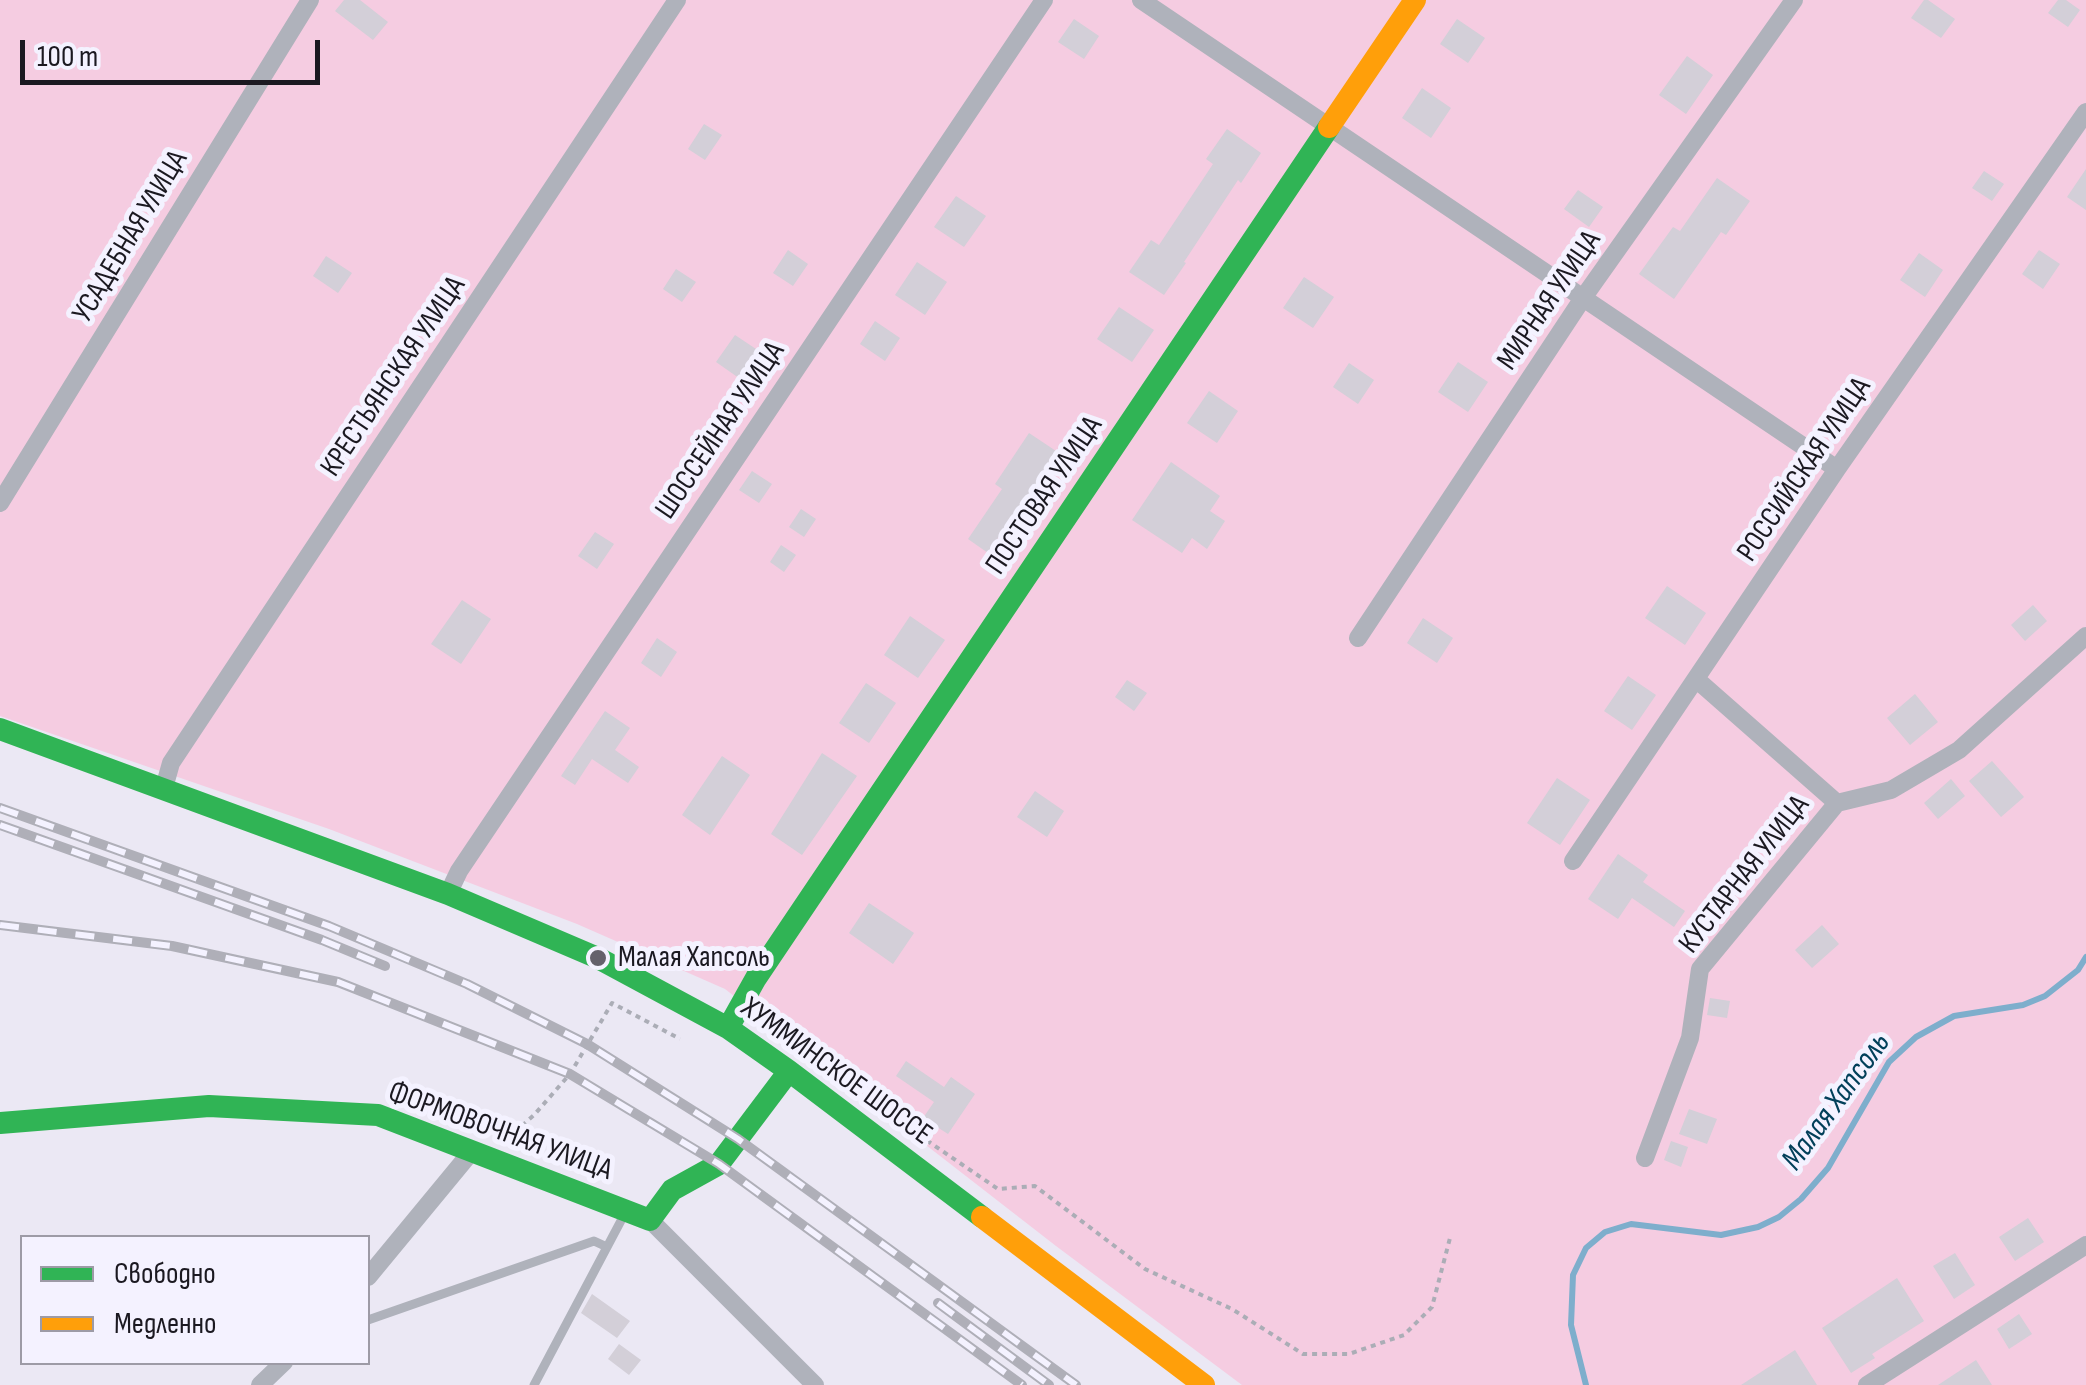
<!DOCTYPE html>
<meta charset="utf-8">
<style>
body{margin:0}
#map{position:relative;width:2086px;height:1385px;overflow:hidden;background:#ebe8f4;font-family:"Sofia Sans Condensed",sans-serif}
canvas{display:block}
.legend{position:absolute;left:20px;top:1235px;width:350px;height:130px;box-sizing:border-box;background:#f4f2ff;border:2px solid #9d9ba6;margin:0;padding:12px 18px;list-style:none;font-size:30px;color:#1b1921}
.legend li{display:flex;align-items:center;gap:20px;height:50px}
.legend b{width:50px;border:2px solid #9d9ba6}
.scale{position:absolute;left:20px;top:40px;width:300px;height:45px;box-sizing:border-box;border:5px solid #1b1921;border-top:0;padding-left:12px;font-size:30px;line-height:35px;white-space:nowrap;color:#1b1921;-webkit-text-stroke:8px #f4f2ff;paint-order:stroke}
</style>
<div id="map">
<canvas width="2086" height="1385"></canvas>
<ul class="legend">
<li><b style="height:12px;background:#30b455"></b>Свободно</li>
<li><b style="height:12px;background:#ff9f0a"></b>Медленно</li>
</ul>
<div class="scale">100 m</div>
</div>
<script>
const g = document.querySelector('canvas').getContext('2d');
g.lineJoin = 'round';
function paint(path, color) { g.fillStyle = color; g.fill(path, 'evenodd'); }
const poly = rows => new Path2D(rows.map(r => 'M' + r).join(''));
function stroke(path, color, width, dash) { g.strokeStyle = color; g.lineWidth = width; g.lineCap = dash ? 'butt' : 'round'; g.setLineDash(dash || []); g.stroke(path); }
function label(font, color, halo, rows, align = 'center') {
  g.font = font + ' "Sofia Sans Condensed",sans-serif'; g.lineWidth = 10; g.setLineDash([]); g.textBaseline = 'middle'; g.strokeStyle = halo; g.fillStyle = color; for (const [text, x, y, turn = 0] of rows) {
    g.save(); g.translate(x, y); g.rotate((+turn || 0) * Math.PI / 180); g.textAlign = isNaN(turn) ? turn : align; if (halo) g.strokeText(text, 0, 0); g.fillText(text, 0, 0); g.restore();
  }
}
const green = poly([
 [0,0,2086,0,2086,1385,1242,1385,1056,1246,725,989,577,924,329,829,0,716]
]);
const stream = poly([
 [1586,1385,1571,1325,1573,1275,1586,1248,1605,1232,1631,1224,1721,1235,1758,1227,1779,1217,1801,1199,1828,1168,1889,1062,1916,1037,1954,1016,2023,1005,2045,996,2078,970,2086,957]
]);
const building = poly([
 [344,0,360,0,388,22,373,40,335,11],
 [1924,0,1928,0,1955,19,1941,38,1911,18],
 [2058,0,2066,0,2080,10,2068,27,2048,13],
 [1074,19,1099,36,1084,59,1058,42],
 [1457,19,1485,38,1468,63,1440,44],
 [1687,56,1713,75,1686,114,1659,95],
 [1422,88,1451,108,1431,138,1402,118],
 [704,124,722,135,705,160,688,149],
 [1227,129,1261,153,1241,183,1238,180,1184,262,1186,263,1164,295,1129,272,1151,240,1159,245,1213,164,1206,159],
 [2086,169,2086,210,2067,197],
 [1984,171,2004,184,1992,201,1972,188],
 [1717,178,1750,201,1726,235,1721,232,1674,299,1639,274,1673,227,1680,231],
 [1578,190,1603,207,1589,227,1564,209],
 [956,196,986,216,964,247,934,227],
 [788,250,808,264,793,286,773,273],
 [2039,250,2060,264,2043,289,2022,274],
 [1919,253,1943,270,1925,297,1900,280],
 [326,256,352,273,338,293,313,276],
 [917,262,947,282,925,315,895,295],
 [676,269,696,282,682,302,663,289],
 [1304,277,1334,297,1313,328,1283,308],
 [1119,307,1154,330,1132,362,1097,339],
 [875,321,900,338,885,361,860,344],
 [735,335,765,355,746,383,716,362],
 [1458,362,1488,382,1468,412,1438,392],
 [1349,363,1374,380,1358,404,1333,387],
 [1209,391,1238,411,1217,443,1187,423],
 [1029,433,1059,453,1024,504,1022,502,988,553,968,539,1002,489,995,484],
 [1171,462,1220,496,1210,511,1225,521,1207,549,1192,538,1182,553,1132,520],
 [752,471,772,484,759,503,739,490],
 [801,509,816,519,804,537,789,527],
 [595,532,614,544,597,569,578,556],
 [781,545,796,555,784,572,770,562],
 [1667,586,1706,613,1685,645,1645,618],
 [462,600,491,619,461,664,431,644],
 [2033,605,2047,621,2025,641,2011,625],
 [910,616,945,640,918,678,884,655],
 [1423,618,1453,638,1437,663,1407,643],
 [657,638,677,652,661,677,641,663],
 [1628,676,1656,695,1632,730,1604,711],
 [1127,680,1147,693,1134,711,1115,697],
 [866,683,896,703,869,743,839,723],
 [1915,694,1938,722,1910,745,1887,718],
 [605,711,630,728,615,750,639,767,628,783,592,759,575,785,561,776],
 [822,753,857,776,802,855,771,834],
 [722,756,750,775,710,835,682,815],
 [1992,761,2024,797,2001,817,1969,781],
 [1557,778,1590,800,1560,845,1527,823],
 [1951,779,1965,796,1938,819,1924,803],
 [1035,791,1064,811,1047,837,1017,817],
 [1618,854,1648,875,1643,882,1685,911,1674,927,1632,898,1618,919,1588,899],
 [869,903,914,933,893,964,849,933],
 [1822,925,1839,944,1812,968,1795,950],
 [1710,998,1730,1001,1727,1018,1707,1015],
 [906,1061,944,1087,951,1077,975,1094,948,1134,923,1118,934,1102,896,1076],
 [1689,1109,1717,1119,1707,1144,1679,1134],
 [1671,1141,1688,1147,1681,1167,1664,1160],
 [2028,1218,2044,1242,2015,1261,1999,1237],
 [1955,1253,1975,1285,1954,1299,1933,1266],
 [1897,1278,1924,1321,1872,1354,1875,1358,1851,1373,1822,1328],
 [592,1294,630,1321,617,1338,581,1313],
 [2019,1314,2032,1334,2009,1349,1997,1329],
 [619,1344,641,1360,629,1375,608,1359],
 [1795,1350,1817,1385,1741,1385],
 [1976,1360,1992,1385,1938,1385]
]);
const path = poly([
 [869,1101,998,1189,1035,1186,1145,1269,1232,1309,1303,1354,1349,1354,1404,1335,1432,1307,1450,1238],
 [507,1139,534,1115,570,1074,612,1003,680,1039]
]);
const lane = poly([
 [368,1320,594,1241,607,1247],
 [534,1385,624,1215]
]);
const street = poly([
 [1141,0,1837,469],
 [0,503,310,0],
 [1358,638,1583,298,1794,0],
 [1696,679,1837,803],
 [164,788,171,763,677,0],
 [1573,861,1837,469,2086,112],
 [448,894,459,871,1044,0],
 [1645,1158,1690,1038,1700,969,1837,803,1891,790,1959,750,2086,636],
 [650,1220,815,1385],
 [368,1277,472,1151],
 [260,1385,284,1362],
 [1867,1385,2086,1245]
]);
const fast = poly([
 [0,729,448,894,598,958,728,1028,789,1071,982,1217],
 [728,1028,756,978,1329,127],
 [0,1123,209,1106,378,1115,650,1220,672,1190,719,1164,789,1071]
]);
const slow = poly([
 [1329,127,1415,0],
 [982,1217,1204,1385]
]);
const rail = poly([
 [0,808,329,926,467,984,587,1044,738,1139,1076,1385],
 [0,825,322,940,385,966],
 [0,925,172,946,338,982,570,1074,719,1164,1022,1385],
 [938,1303,1049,1385]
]);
const markers = [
 [598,958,10,"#64616b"]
];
const streetNames = [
 ["УСАДЕБНАЯ УЛИЦА",131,237,-59],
 ["МИРНАЯ УЛИЦА",1550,301,-56],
 ["КРЕСТЬЯНСКАЯ УЛИЦА",394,377,-56],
 ["ШОССЕЙНАЯ УЛИЦА",721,431,-56],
 ["РОССИЙСКАЯ УЛИЦА",1805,470,-56],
 ["ПОСТОВАЯ УЛИЦА",1045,496,-56],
 ["КУСТАРНАЯ УЛИЦА",1745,875,-52],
 ["ХУММИНСКОЕ ШОССЕ",836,1072,36],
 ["ФОРМОВОЧНАЯ УЛИЦА",500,1132,20]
];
const poiNames = [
 ["Малая Хапсоль",618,958]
];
const waterNames = [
 ["Малая Хапсоль",1837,1102,-54]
];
paint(green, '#f5cce1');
stroke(stream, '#7eaecc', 6);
paint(building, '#d3cfd8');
stroke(path, '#abadb6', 4, [5, 5]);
stroke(lane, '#afb2bb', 9);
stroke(street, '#afb2bb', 18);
stroke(fast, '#30b455', 22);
stroke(slow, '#ff9f0a', 22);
stroke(rail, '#afafb8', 10);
stroke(rail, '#f4f2ff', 6, [19]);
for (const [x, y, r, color] of markers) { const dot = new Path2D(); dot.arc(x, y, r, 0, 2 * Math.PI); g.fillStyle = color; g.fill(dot); stroke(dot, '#f4f2ff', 4); }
label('30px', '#1b1921', '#f4f2ff', streetNames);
label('30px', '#1b1921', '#f4f2ff', poiNames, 'left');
label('italic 32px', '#02405a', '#f4f2ff', waterNames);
</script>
